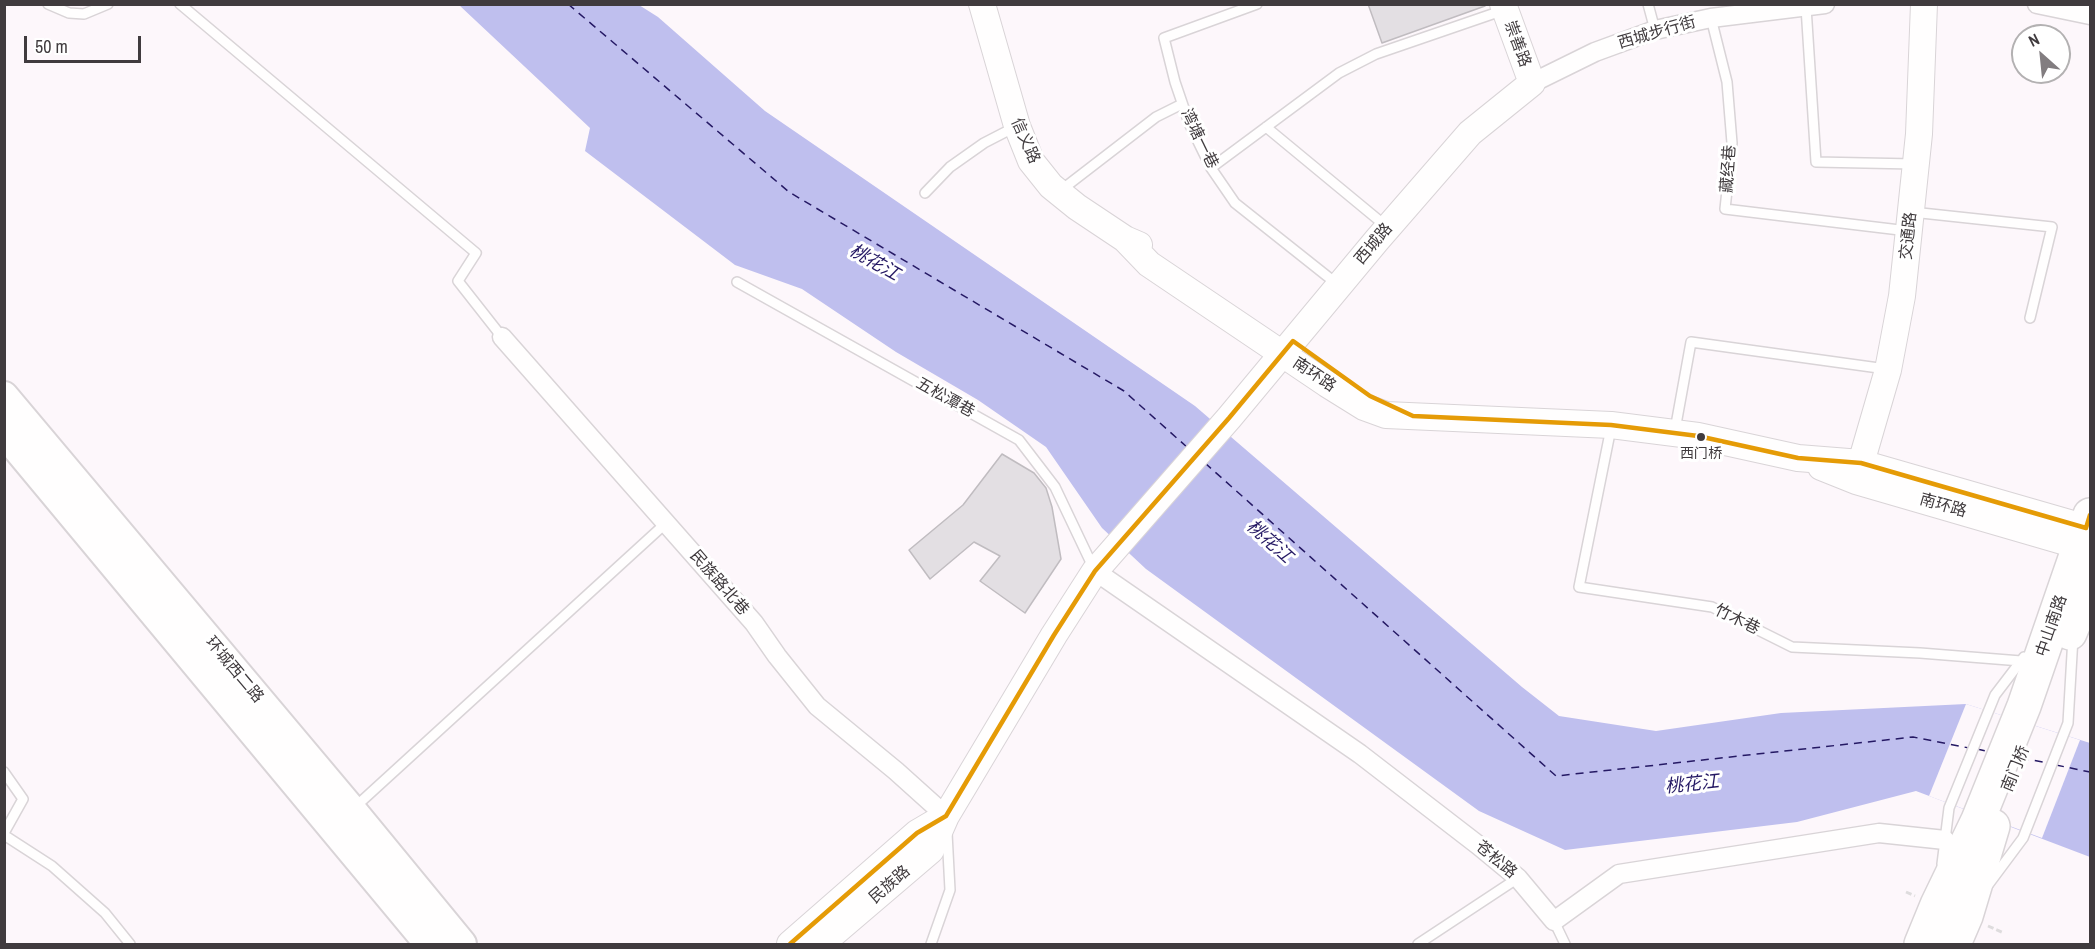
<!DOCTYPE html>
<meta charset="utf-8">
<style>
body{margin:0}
#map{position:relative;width:2095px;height:949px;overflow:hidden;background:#fdf7fb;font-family:"Archivo Narrow",sans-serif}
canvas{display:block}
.frame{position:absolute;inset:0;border:6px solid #403b3e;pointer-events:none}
.north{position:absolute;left:2011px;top:24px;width:60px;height:60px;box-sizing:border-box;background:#fff;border:2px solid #b3b1b2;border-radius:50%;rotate:333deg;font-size:16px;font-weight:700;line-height:24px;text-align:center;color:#403b3e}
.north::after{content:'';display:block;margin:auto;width:21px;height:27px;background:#827d80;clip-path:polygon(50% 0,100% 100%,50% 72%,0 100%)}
.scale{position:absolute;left:24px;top:36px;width:117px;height:27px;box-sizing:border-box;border:3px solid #403b3e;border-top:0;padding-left:8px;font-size:18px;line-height:21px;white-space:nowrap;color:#403b3e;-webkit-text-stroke:4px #fff;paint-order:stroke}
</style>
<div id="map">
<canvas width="2095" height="949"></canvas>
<div class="frame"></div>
<div class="north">N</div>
<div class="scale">50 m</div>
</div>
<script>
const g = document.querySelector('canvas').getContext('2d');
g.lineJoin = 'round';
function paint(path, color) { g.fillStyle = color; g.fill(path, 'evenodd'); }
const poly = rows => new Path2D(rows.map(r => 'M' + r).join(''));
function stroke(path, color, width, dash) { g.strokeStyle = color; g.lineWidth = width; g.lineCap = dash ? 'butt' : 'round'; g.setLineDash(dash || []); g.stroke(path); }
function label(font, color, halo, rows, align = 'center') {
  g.font = font + ' "Archivo Narrow","Noto Sans SC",sans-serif'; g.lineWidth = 6; g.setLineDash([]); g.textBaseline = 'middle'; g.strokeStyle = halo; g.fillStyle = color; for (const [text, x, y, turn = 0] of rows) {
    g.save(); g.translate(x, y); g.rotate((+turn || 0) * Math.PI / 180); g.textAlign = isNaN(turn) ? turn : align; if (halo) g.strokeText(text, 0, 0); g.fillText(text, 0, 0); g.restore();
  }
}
const water = poly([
 [459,5,639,5,658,17,765,111,1195,406,1522,687,1559,716,1656,731,1781,713,1966,704,2090,743,2090,857,1916,791,1797,822,1565,850,1479,811,1146,569,1102,528,1046,447,978,400,896,352,802,289,735,265,585,151,590,128]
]);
const pier = poly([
 [1966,704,2080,740,2042,838,1929,796]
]);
const ferry = poly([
 [568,4,789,192,1124,391,1188,448],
 [1205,463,1556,776,1913,737,1969,748],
 [1977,749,1990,752],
 [2021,758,2048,763],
 [2056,765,2090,772]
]);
const building = poly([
 [1368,4,1485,4,1485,6,1382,43,1368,4],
 [1002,454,1034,473,1046,488,1052,507,1061,559,1025,613,980,581,1000,556,974,542,930,579,909,550,963,505,1002,454]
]);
const path = poly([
 [1906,892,1915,896],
 [1988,926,2004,933]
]);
const lane = poly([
 [48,4,69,13,84,14,108,4],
 [180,4,476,253,458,281,502,337],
 [1257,4,1164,38,1175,82,1189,123,1211,168,1235,203,1337,284],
 [1648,4,1655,30],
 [1806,7,1816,162,1914,164],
 [1711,18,1727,82,1732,143,1725,209,1908,231],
 [1266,127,1387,227],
 [1211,168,1339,73,1376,54,1504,10],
 [1060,191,1156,117,1182,104],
 [925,193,950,167,984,143,1015,127],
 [1912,212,2052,227,2030,318],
 [737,282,1019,440,1055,487,1094,569],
 [1611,428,1579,587,1712,607,1792,647,1920,653,2021,661],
 [1675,430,1691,342,1886,369],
 [4,772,23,799,4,833],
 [354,808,666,523],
 [4,835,52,866,105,913,130,944],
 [1942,864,1949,808,1995,695,2024,657],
 [1988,885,2023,838,2068,723,2073,637],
 [1554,921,1565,944],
 [931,944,950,890,947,833],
 [1418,944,1518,878]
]);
const street = poly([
 [2037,4,2090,15],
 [1532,83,1595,52,1655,30,1711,18,1825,4],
 [502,337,754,623,777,656,817,706,896,771,946,816],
 [1095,571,1360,754,1478,845,1518,878,1554,921,1619,874,1879,833,1945,840]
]);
const secondary = poly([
 [982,4,1017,126,1031,161,1051,186,1077,207,1125,239,1139,245],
 [1125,239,1149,264,1327,384,1364,407,1386,415,1611,425,1698,436,1798,458,1861,463,2090,529],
 [1861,463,1888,370,1902,296,1919,134,1924,4],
 [1821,467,1856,481,2090,549],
 [790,944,917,833,946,816,1054,635,1095,571,1229,418,1377,240,1470,133,1532,83,1503,4],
 [821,944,931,850,946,816]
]);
const primary = poly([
 [4,396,352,810,462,944],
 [4,433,429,944]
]);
const highway = poly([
 [2070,633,2090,585],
 [1921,944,1937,905,1978,820,2024,706,2090,515],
 [1954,944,1966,916,1993,826]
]);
const bus1 = poly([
 [790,944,917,833,946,816,1054,635,1095,571,1229,418,1293,341,1370,396,1413,416,1611,425,1698,436,1798,458,1861,463,2086,528,2090,515]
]);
const markers = [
 [1701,437,5,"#403b3e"]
];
const busNames = [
 ["西门桥",1701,454]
];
const streetNames = [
 ["西城步行街",1657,33,-16],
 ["崇善路",1517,44,70],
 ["湾塘一巷",1199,139,64],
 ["信义路",1025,141,66],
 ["藏经巷",1729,169,-86],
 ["交通路",1909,236,-84],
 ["西城路",1374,244,-50],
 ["南环路",1314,375,34],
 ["五松潭巷",945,398,29],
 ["南环路",1943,506,16],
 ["民族路北巷",719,583,49],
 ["竹木巷",1737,620,26],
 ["中山南路",2052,626,-71],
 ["环城西二路",234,670,50],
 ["南门桥",2016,769,-68],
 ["苍松路",1496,860,40],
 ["民族路",890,885,-41]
];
const waterNames = [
 ["桃花江",874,263,30],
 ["桃花江",1269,542,42],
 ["桃花江",1692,785,-6]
];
paint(water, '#bfbfee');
paint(pier, '#fdf7fb');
stroke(ferry, '#251964', 1.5, [8, 6]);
paint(building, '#e3dfe3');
stroke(building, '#c0bcc0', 1.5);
stroke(lane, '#d9d4d7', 12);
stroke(street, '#d9d4d7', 21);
stroke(secondary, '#d9d4d7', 28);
stroke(primary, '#d9d4d7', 32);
stroke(highway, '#d9d4d7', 36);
stroke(path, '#dedcdd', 3, [6, 3]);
stroke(lane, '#fffefe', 9);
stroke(street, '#fffefe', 18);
stroke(secondary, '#fffefe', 26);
stroke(primary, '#fffefe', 28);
stroke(highway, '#fffefe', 33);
stroke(bus1, '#e59b06', 4.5);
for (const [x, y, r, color] of markers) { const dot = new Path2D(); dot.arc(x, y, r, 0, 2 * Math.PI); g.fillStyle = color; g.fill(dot); stroke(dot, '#fff', 2); }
label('14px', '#403b3e', '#fff', busNames);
label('16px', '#403b3e', '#fff', streetNames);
label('italic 18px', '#251964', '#fff', waterNames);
</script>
